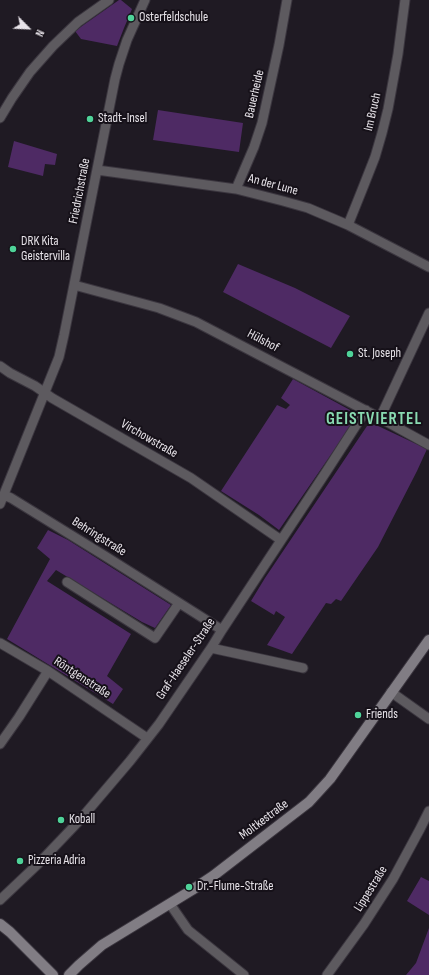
<!DOCTYPE html>
<meta charset="utf-8">
<style>
body{margin:0}
#map{position:relative;width:429px;height:975px;overflow:hidden;background:#1f1a23;font-family:"Sofia Sans Condensed",sans-serif}
canvas{display:block}
.north{position:absolute;left:8px;top:8px;width:40px;height:40px;-webkit-text-stroke:3px #161119;paint-order:stroke;rotate:114deg;font-size:11px;font-weight:700;line-height:16px;text-align:center;color:#e7e3e9}
.north::after{content:'';display:block;margin:auto;width:14px;height:18px;background:#e7e3e9;clip-path:polygon(50% 0,100% 100%,50% 72%,0 100%)}
</style>
<div id="map">
<canvas width="429" height="975"></canvas>
<div class="north">N</div>
</div>
<script>
const g = document.querySelector('canvas').getContext('2d');
g.lineJoin = 'round';
function paint(path, color) { g.fillStyle = color; g.fill(path, 'evenodd'); }
const poly = rows => new Path2D(rows.map(r => 'M' + r).join(''));
function stroke(path, color, width, dash) { g.strokeStyle = color; g.lineWidth = width; g.lineCap = dash ? 'butt' : 'round'; g.setLineDash(dash || []); g.stroke(path); }
function label(font, color, halo, rows, align = 'center') {
  g.font = font + ' "Sofia Sans Condensed",sans-serif'; g.lineWidth = 4; g.setLineDash([]); g.textBaseline = 'middle'; g.strokeStyle = halo; g.fillStyle = color; for (const [text, x, y, turn = 0] of rows) {
    g.save(); g.translate(x, y); g.rotate((+turn || 0) * Math.PI / 180); g.textAlign = isNaN(turn) ? turn : align; if (halo) g.strokeText(text, 0, 0); g.fillText(text, 0, 0); g.restore();
  }
}
const green = poly([
 [119,0,121,0,132,9,124,28,117,46,81,39,75,31],
 [158,110,243,123,239,152,153,140],
 [14,141,57,154,55,165,45,164,43,176,8,167],
 [238,264,295,288,350,316,331,348,223,292],
 [293,379,350,410,352,424,279,530,259,515,221,491,277,405,286,409,290,405,281,398],
 [376,425,427,449,417,471,378,547,341,601,336,599,331,604,326,603,292,654,267,645,285,617,276,611,274,615,251,601,265,578,367,426],
 [48,530,68,540,171,605,155,628,142,622,56,570,47,581,131,634,107,676,123,689,113,704,7,639,50,559,37,548],
 [421,877,429,881,429,915,407,901],
 [429,928,429,975,406,975,416,963]
]);
const street = poly([
 [0,118,12,98,30,72,53,46,78,22,109,0],
 [97,170,236,189,283,201,308,208,348,225,429,267],
 [236,189,254,147,262,123,279,45,287,0],
 [348,225,364,185,375,157,382,133,388,109,398,54,405,0],
 [74,285,159,308,196,322,380,418,429,445],
 [0,366,10,373,35,386,52,398,191,478,281,540],
 [380,418,429,313],
 [4,495,11,498,105,556,222,630],
 [0,504,59,357,64,335,115,79,119,64,127,40,145,0],
 [67,582,155,638,179,603],
 [0,643,48,671,147,738],
 [211,648,303,668],
 [391,692,429,719],
 [0,744,19,717,48,671],
 [0,900,38,864,79,821,130,761,159,724,211,648,222,630,326,472,366,410],
 [170,904,188,930,244,975],
 [327,975,364,924,393,879,420,829,429,811]
]);
const secondary = poly([
 [0,924,10,932,53,975],
 [69,975,79,965,102,945,192,890,213,876,309,802,330,779,429,640]
]);
const markers = [
 [131,18,4,"#4fd399"],
 [90,119,4,"#4fd399"],
 [13,249,4,"#4fd399"],
 [350,354,4,"#4fd399"],
 [358,715,4,"#4fd399"],
 [61,820,4,"#4fd399"],
 [20,861,4,"#4fd399"],
 [189,887,4,"#4fd399"]
];
const poiNames = [
 ["Osterfeldschule",139,18],
 ["Stadt-Insel",98,119],
 ["DRK Kita",21,242],
 ["Geistervilla",21,257],
 ["St. Joseph",358,354],
 ["Friends",366,715],
 ["Koball",69,820],
 ["Pizzeria Adria",28,861],
 ["Dr.-Flume-Straße",197,887]
];
const streetNames = [
 ["Bauerheide",255,94,-77],
 ["Im Bruch",373,112,-77],
 ["An der Lune",273,185,15],
 ["Friedrichstraße",80,191,-79],
 ["Hülshof",263,341,28],
 ["Virchowstraße",149,439,30],
 ["Behringstraße",99,537,32],
 ["Graf-Haeseler-Straße",186,659,-56],
 ["Röntgenstraße",82,678,33],
 ["Moltkestraße",264,820,-37],
 ["Lippestraße",371,889,-58]
];
const districtNames = [
 ["GEISTVIERTEL",374,420]
];
paint(green, '#4e2a64');
stroke(street, '#3b363f', 11);
stroke(secondary, '#3b363f', 12);
stroke(street, '#5d5a5f', 9);
stroke(secondary, '#817d84', 10);
for (const [x, y, r, color] of markers) { const dot = new Path2D(); dot.arc(x, y, r, 0, 2 * Math.PI); g.fillStyle = color; g.fill(dot); stroke(dot, '#161119', 1.5); }
label('13px', '#e7e3e9', '#161119', poiNames, 'left');
label('13px', '#e7e3e9', '#161119', streetNames);
g.letterSpacing = '1px';
label('bold 17px', '#89dbb1', '#161119', districtNames);
g.letterSpacing = '0px';
</script>
